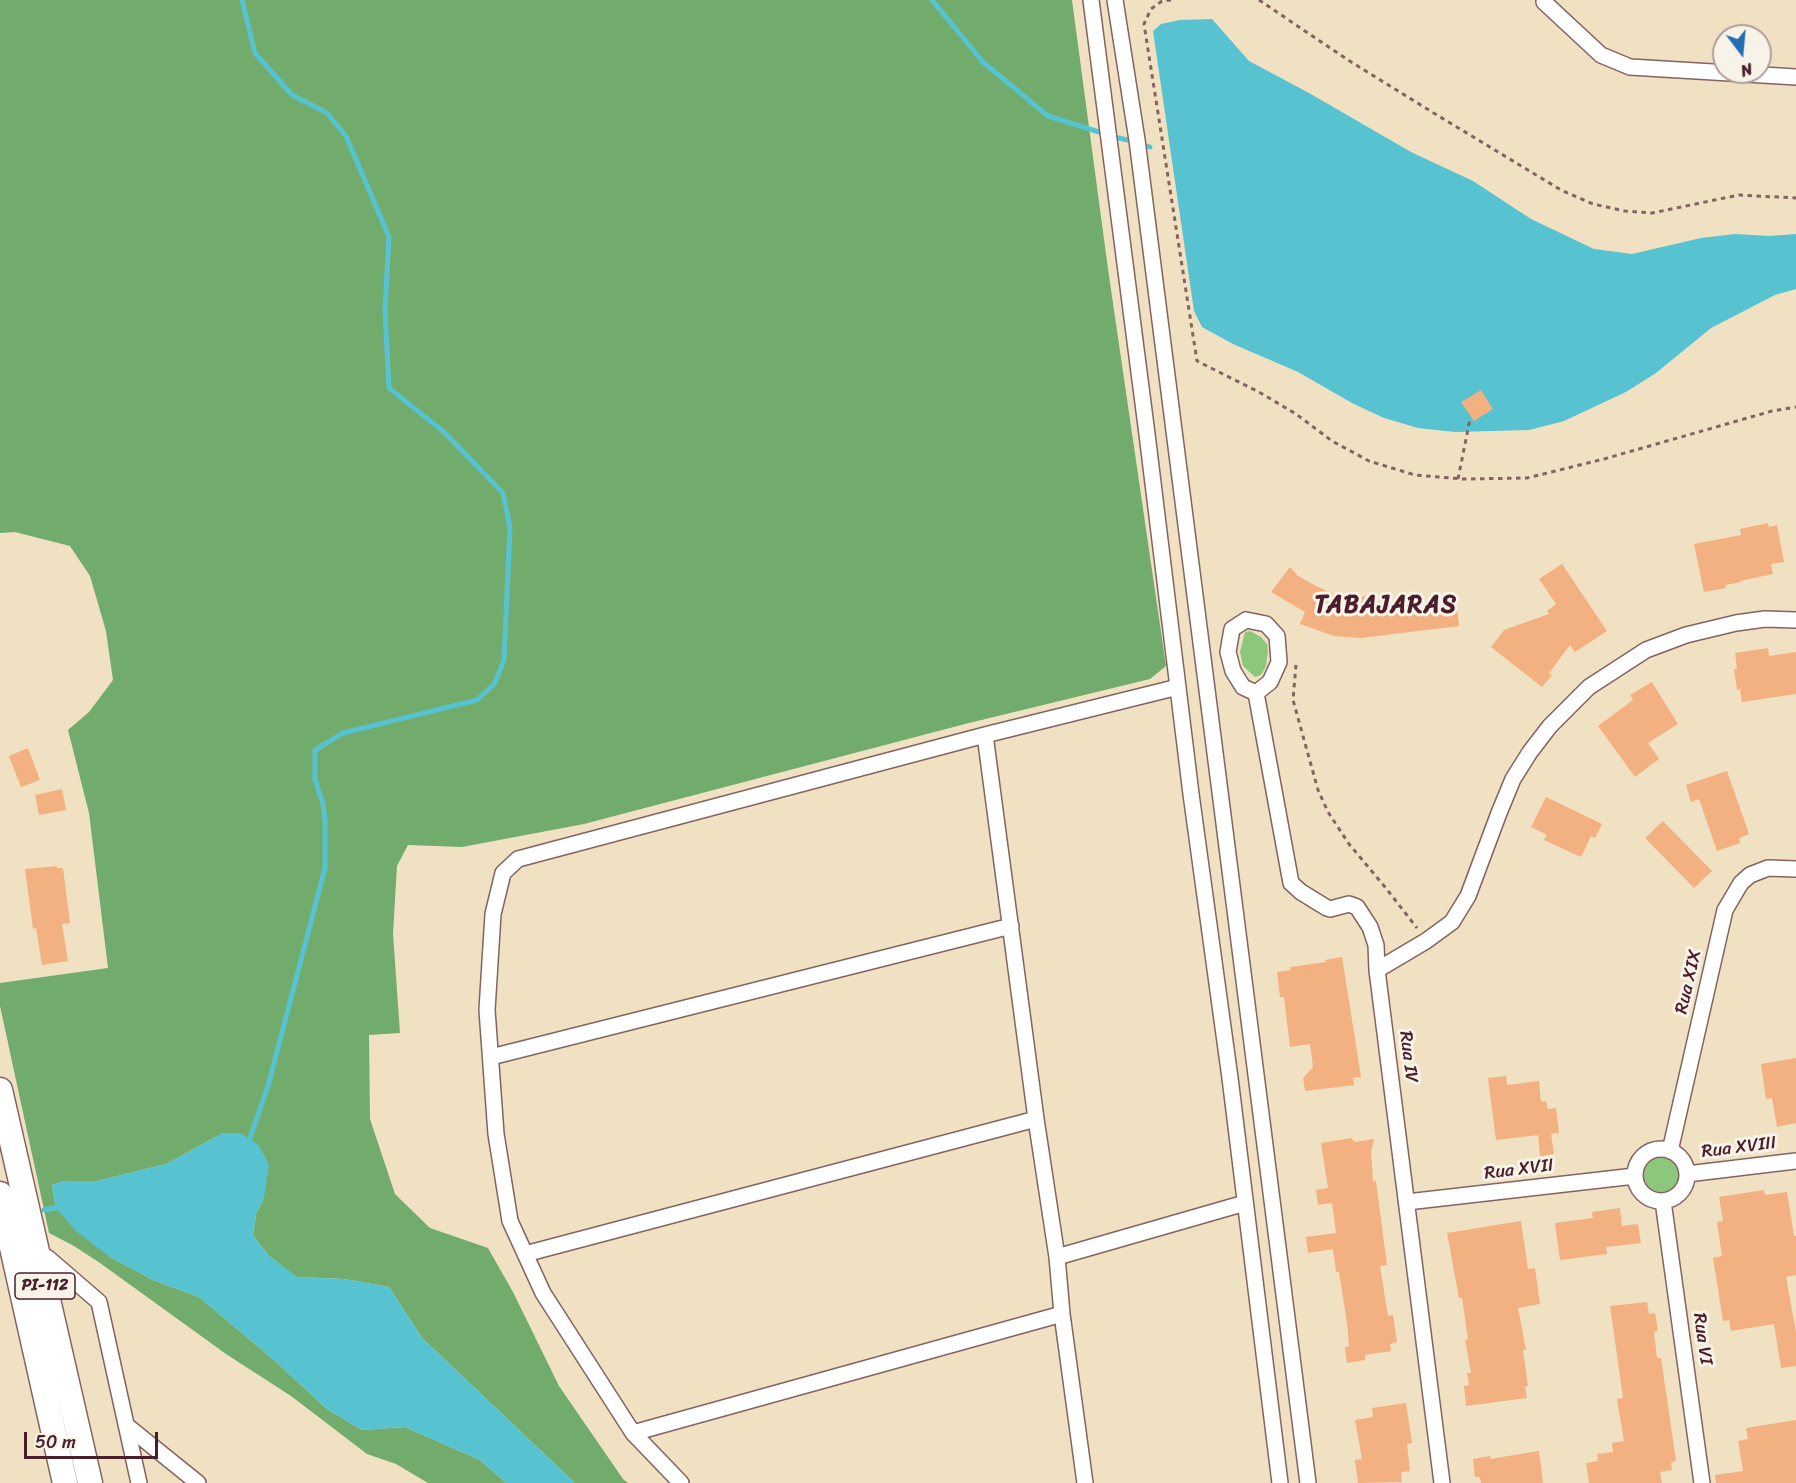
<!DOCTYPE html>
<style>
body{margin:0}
#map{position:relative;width:1796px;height:1483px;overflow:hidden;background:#f0e1c3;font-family:Sriracha,sans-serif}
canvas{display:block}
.north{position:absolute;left:1712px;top:24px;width:60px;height:60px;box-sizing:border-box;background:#f7f3e8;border:2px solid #b29e9c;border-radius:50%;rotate:164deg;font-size:16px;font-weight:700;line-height:24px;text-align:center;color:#4a1f2b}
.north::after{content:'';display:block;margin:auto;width:21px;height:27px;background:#1f6fb2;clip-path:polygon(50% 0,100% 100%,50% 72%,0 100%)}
.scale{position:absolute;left:24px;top:1432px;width:134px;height:27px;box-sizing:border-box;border:3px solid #4a1f2b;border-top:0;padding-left:8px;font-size:18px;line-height:21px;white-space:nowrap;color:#4a1f2b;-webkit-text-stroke:4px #f7f3e8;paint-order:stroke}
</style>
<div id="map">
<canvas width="1796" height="1483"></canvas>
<div class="north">N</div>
<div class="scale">50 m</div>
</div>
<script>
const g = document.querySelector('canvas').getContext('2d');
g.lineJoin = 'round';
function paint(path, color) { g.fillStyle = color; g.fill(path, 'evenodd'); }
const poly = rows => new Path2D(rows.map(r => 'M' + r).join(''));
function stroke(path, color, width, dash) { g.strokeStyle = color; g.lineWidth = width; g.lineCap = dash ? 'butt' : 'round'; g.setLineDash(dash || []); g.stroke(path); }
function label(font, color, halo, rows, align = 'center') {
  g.font = font + ' Sriracha,sans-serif'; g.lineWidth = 6; g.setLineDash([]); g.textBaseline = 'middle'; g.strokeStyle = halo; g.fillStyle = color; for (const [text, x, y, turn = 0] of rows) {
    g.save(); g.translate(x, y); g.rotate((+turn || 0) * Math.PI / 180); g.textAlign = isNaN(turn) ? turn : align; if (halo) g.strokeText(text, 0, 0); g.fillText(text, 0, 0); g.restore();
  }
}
const green = poly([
 [1250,631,1261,637,1267,644,1268,651,1266,666,1261,675,1255,677,1243,666,1240,652,1245,632],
 '1639 1175a22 22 0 1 1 44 0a22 22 0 1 1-44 0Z'
]);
const forest = poly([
 [0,0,1072,0,1108,269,1166,666,1150,679,965,724,584,824,462,847,408,845,397,866,393,934,400,1033,369,1035,370,1119,395,1194,430,1228,488,1248,513,1292,559,1386,623,1479,628,1483,575,1483,422,1338,389,1287,344,1279,296,1277,268,1255,253,1235,256,1214,264,1198,223,1133,166,1164,97,1181,65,1181,52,1185,56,1208,110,1257,153,1280,199,1297,274,1360,327,1409,362,1430,405,1427,480,1460,506,1483,428,1483,396,1464,367,1454,291,1396,226,1354,100,1263,74,1246,49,1233,0,1006,0,983,108,968,89,813,68,730,89,712,113,680,106,631,90,576,70,546,15,532,0,533]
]);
const water = poly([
 [1212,19,1249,61,1309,93,1411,152,1473,181,1531,219,1594,249,1632,254,1701,238,1735,234,1769,236,1796,234,1796,289,1775,295,1711,328,1656,373,1626,392,1564,421,1529,430,1455,432,1418,428,1384,418,1352,403,1298,372,1233,344,1202,327,1194,311,1153,31,1161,24,1180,20],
 [223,1133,240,1133,258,1144,269,1164,264,1198,256,1214,253,1235,268,1255,297,1277,344,1279,389,1287,422,1338,575,1483,506,1483,480,1460,405,1427,362,1430,327,1409,274,1360,199,1297,153,1280,110,1257,76,1231,56,1208,52,1185,65,1181,97,1181,166,1164]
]);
const stream = poly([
 [242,0,255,53,292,95,327,113,346,136,389,237,385,310,389,388,444,432,503,493,510,528,504,660,495,683,477,700,343,733,315,750,315,779,323,804,325,821,325,868,268,1086,250,1138],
 [932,0,983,62,1048,116,1099,132],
 [1119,138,1127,140],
 [1147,146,1150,147],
 [44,1210,56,1208]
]);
const building = poly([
 [1481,390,1493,409,1474,421,1461,402],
 [1768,523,1769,527,1777,525,1784,562,1771,564,1773,574,1740,581,1741,582,1725,585,1726,588,1704,592,1694,544,1741,535,1740,529],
 [1562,564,1607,631,1575,652,1570,645,1549,673,1552,675,1542,687,1491,647,1504,630,1549,614,1547,611,1556,604,1539,579],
 [1290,567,1298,576,1316,586,1336,595,1355,597,1372,596,1375,612,1457,604,1459,626,1361,638,1334,636,1300,624,1305,612,1271,592],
 [1768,648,1769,656,1796,652,1796,694,1742,702,1740,689,1737,690,1734,669,1737,669,1735,653],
 [1652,682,1678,724,1648,743,1659,759,1635,777,1598,726,1633,700,1630,695],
 [28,748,40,780,21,787,9,756],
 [1727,771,1749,834,1739,838,1740,843,1717,851,1699,799,1691,802,1686,785],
 [62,789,66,810,39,815,35,795],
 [1546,797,1602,824,1595,838,1591,836,1581,857,1544,840,1547,835,1531,827],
 [1663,821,1712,871,1694,888,1645,838],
 [57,866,57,868,63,868,70,923,62,924,68,961,42,965,36,928,33,929,25,869],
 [1342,957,1361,1077,1353,1078,1354,1085,1305,1091,1303,1078,1313,1067,1310,1044,1290,1047,1284,997,1280,997,1277,972,1291,970,1290,967,1326,962,1325,960],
 [1796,1058,1796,1123,1777,1127,1772,1098,1766,1099,1761,1064],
 [1506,1076,1507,1085,1539,1081,1541,1102,1546,1101,1548,1109,1556,1108,1559,1133,1551,1134,1554,1154,1540,1156,1538,1135,1496,1140,1488,1078],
 [1351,1138,1355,1142,1374,1139,1371,1152,1373,1181,1376,1181,1387,1265,1380,1266,1388,1316,1393,1315,1397,1342,1390,1344,1391,1351,1365,1355,1365,1360,1347,1363,1345,1347,1349,1346,1347,1323,1339,1272,1336,1272,1333,1249,1308,1253,1306,1237,1336,1233,1332,1203,1318,1205,1316,1190,1328,1188,1321,1143],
 [1764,1190,1765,1195,1787,1192,1794,1236,1796,1236,1796,1275,1786,1277,1796,1332,1796,1366,1781,1368,1774,1324,1731,1331,1729,1320,1723,1321,1713,1258,1722,1256,1717,1222,1723,1221,1719,1197],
 [1620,1208,1622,1226,1638,1224,1641,1243,1606,1247,1607,1254,1560,1260,1555,1223,1593,1218,1592,1212],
 [1521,1221,1528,1269,1535,1268,1540,1304,1518,1308,1526,1350,1523,1350,1528,1386,1525,1386,1527,1398,1466,1406,1464,1386,1469,1385,1467,1373,1471,1373,1465,1340,1468,1339,1462,1298,1459,1298,1447,1233],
 [1647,1302,1649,1314,1655,1313,1658,1331,1654,1332,1657,1358,1661,1358,1676,1461,1671,1462,1672,1470,1660,1472,1662,1483,1589,1483,1586,1463,1598,1461,1597,1454,1613,1452,1612,1443,1624,1441,1617,1399,1623,1398,1610,1306],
 [1406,1403,1412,1443,1407,1444,1410,1471,1401,1472,1402,1482,1358,1483,1355,1460,1362,1459,1355,1420,1373,1417,1372,1408],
 [1796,1420,1796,1483,1716,1483,1715,1475,1743,1471,1738,1441,1748,1439,1746,1428],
 [1539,1451,1543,1483,1481,1483,1480,1477,1475,1477,1473,1459,1490,1456,1490,1459]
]);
const path = poly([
 [1171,0,1162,1,1151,9,1144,24,1197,361,1259,392,1296,414,1332,441,1369,461,1415,475,1463,479,1527,478,1604,459,1772,411,1796,407],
 [1259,0,1348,60,1432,112,1561,190,1593,204,1625,211,1652,213,1739,195,1796,198],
 [1458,479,1470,419],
 [1296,665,1293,700,1318,790,1328,812,1349,844,1385,887,1417,928]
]);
const minor = poly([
 [1091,0,1147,434,1191,794,1230,1078,1280,1483],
 [1115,0,1137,140,1308,1483],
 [1544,2,1601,55,1630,67,1796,77],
 [1246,620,1266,624,1277,636,1279,662,1270,682,1256,693,1243,687,1233,671,1228,652,1232,629,1246,620],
 [1256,693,1291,883,1301,892,1327,908,1330,909,1349,904,1357,907,1370,927,1376,945,1377,970,1442,1483],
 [985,735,1036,1119,1057,1257,1062,1314,1085,1483],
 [1377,970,1426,941,1452,922,1468,896,1499,813,1513,779,1530,752,1550,726,1589,687,1646,650,1686,635,1736,623,1765,619,1796,620],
 [491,1057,1011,926],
 '1635 1175a26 26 0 1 1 52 0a26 26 0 1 1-52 0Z',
 [1670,1151,1725,910,1741,883,1750,875,1768,868,1796,869],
 [1687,1174,1796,1161],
 [1663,1201,1702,1483],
 [1407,1202,1635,1176],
 [38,1253,48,1258,99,1302,139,1483],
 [525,1254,1036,1119],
 [1057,1257,1245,1203],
 [126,1425,198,1483],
 [633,1433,1062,1314],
 [681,1483,633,1433,543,1293,510,1221,496,1134,487,1010,493,914,503,873,518,859,985,735,1178,687]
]);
const primary = poly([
 [0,1090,90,1483],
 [0,1194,65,1483]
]);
const shields = [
 [45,1286,60]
];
const shieldNames = [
 ["PI-112",45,1286]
];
const streetNames = [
 ["Rua XIX",1689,982,-77],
 ["Rua IV",1408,1057,83],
 ["Rua XVIII",1739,1148,-7],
 ["Rua XVII",1519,1170,-7],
 ["Rua VI",1702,1339,82]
];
const districtNames = [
 ["TABAJARAS",1386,606]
];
paint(green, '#8dc77c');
paint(forest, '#72ac6c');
paint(water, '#57c2d0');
stroke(stream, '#57c2d0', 5);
paint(building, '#f3b080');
stroke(minor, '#846360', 18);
stroke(primary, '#846360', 27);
stroke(path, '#846360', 3, [4.5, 4.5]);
stroke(minor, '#fff', 15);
stroke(primary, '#fff', 24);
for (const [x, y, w] of shields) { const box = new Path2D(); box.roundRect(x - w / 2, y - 13, w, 26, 4.5); g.fillStyle = '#f7f3e8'; g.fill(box); stroke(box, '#4a1f2b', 1.5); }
label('bold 16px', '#4a1f2b', null, shieldNames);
label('18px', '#4a1f2b', '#f7f3e8', streetNames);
g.letterSpacing = '1.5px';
label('bold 24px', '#4a1f2b', '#f7f3e8', districtNames);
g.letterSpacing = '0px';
</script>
